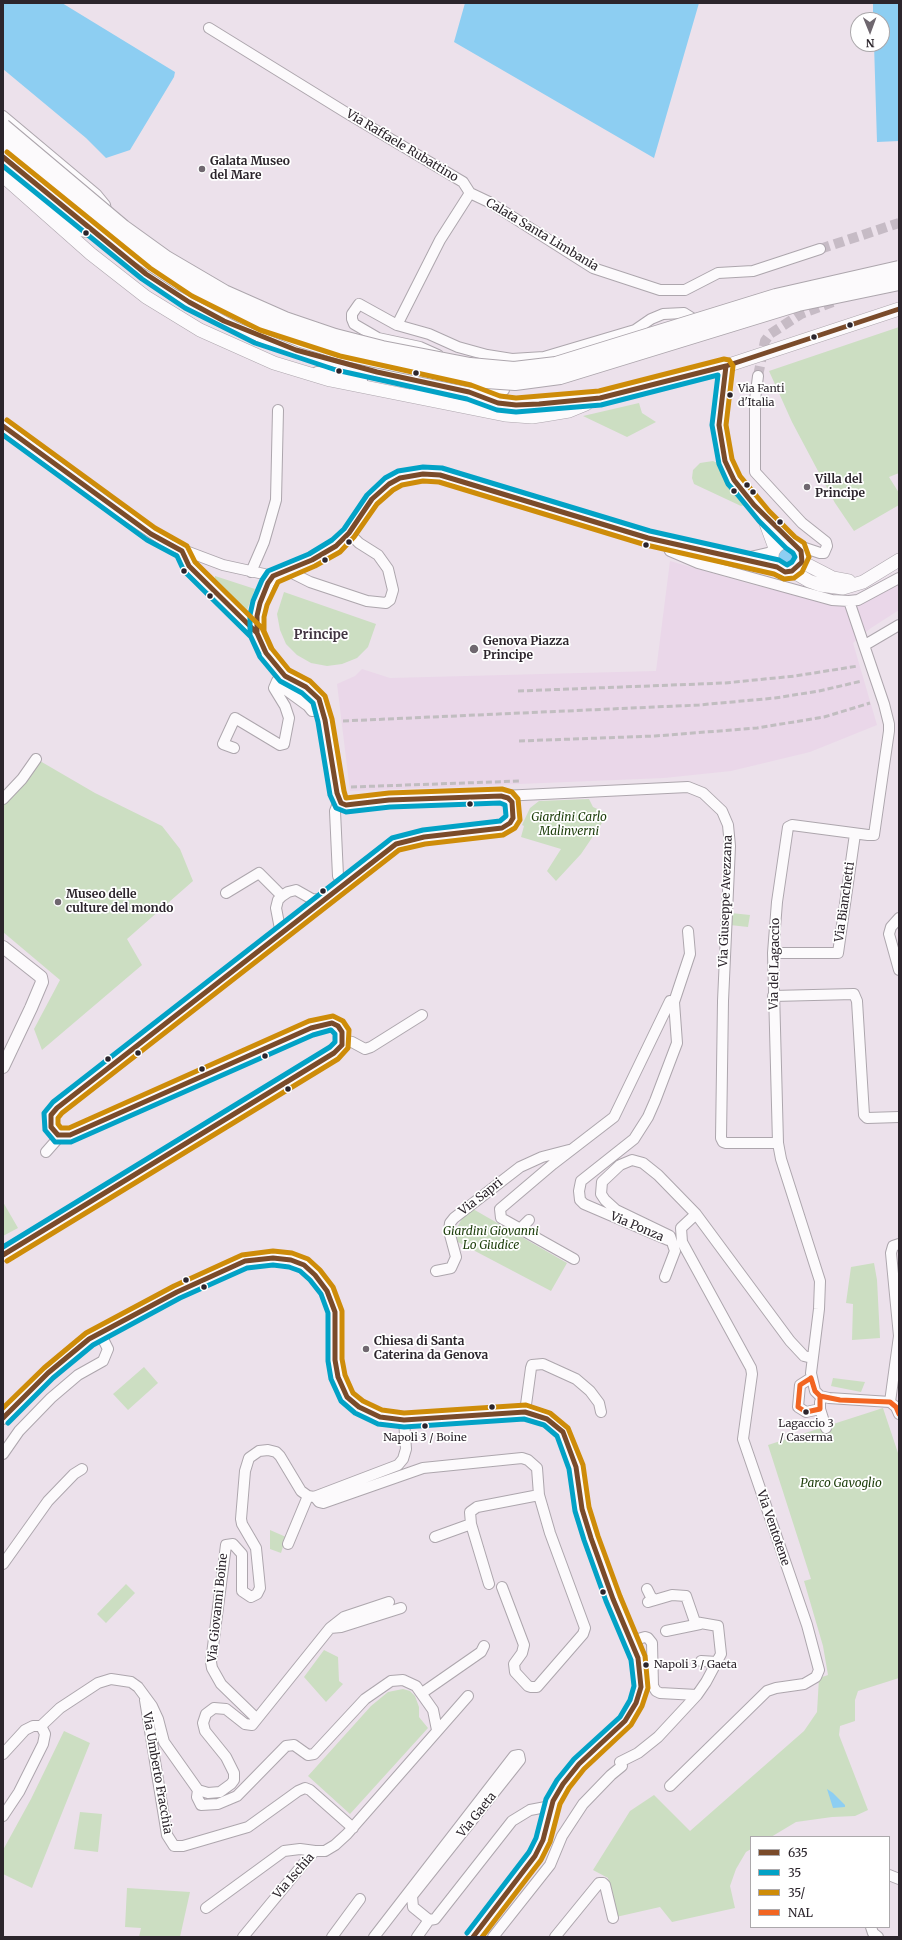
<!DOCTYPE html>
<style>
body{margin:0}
#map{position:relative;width:902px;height:1940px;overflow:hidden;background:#ece1eb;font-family:Merriweather,serif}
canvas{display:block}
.frame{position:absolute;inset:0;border:4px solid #2c252c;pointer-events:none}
.legend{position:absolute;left:750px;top:1836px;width:140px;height:92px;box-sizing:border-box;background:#fff;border:1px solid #aba8ab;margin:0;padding:5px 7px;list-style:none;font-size:12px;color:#2c252c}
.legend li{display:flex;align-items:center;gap:8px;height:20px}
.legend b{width:20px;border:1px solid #aba8ab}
.north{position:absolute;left:850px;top:12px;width:40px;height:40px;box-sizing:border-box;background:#fff;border:1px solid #aba8ab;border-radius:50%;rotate:179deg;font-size:11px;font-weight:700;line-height:16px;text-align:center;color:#2c252c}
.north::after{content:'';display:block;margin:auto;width:14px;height:18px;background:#6f676f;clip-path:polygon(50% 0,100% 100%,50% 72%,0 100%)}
</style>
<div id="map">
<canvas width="902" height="1940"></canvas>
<div class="frame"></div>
<ul class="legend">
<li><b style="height:5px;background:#7a4b2a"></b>635</li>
<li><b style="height:5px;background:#02a2c6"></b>35</li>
<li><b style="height:5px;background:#ce8c09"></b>35/</li>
<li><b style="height:5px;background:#f26522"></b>NAL</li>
</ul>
<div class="north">N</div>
</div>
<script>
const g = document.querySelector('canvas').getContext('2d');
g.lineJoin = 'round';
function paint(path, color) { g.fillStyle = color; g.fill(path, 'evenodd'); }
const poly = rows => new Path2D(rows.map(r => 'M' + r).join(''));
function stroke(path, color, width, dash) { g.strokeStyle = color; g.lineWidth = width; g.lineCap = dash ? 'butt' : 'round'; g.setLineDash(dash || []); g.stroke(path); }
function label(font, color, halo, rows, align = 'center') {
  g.font = font + ' Merriweather,serif'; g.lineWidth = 3.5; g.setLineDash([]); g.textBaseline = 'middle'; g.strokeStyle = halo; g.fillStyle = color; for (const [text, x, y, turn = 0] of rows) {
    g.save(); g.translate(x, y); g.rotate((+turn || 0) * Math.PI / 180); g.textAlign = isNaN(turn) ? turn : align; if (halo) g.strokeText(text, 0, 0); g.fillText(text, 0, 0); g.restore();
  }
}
const built = poly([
 [670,561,750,584,842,606,864,603,899,583,899,610,871,628,853,643,877,725,810,752,731,771,664,778,350,791,337,684,355,676,362,669,390,678,656,671]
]);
const green = poly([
 [899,327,899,473,889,477,899,493,899,505,854,531,835,503,792,422,769,371],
 [639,403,642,413,656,422,627,437,583,416],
 [713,461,720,464,735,492,745,505,741,506,694,484,692,478,693,470,700,463],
 [215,576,255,589,247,610,215,580],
 [284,592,376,624,368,647,357,658,342,664,327,666,311,663,297,655,286,644,280,630,277,614],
 [40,761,95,793,162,826,180,849,193,881,127,939,142,965,42,1050,34,1029,60,980,3,932,3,805],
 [589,799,593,807,608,814,581,854,556,881,547,871,561,849,521,837,524,826,522,825,530,808,539,801],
 [731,913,750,915,748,927,730,925],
 [3,1202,18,1228,3,1236],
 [473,1209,567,1263,551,1291,456,1241,454,1233,465,1213],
 [874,1263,877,1280,880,1338,852,1340,853,1304,846,1303,851,1267],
 [144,1367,158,1383,128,1410,113,1394],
 [833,1378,865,1382,861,1392,831,1386],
 [883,1408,899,1456,899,1678,858,1691,855,1700,855,1721,840,1726,839,1735,868,1810,855,1816,832,1817,796,1822,771,1837,751,1837,751,1849,746,1852,736,1869,730,1886,735,1908,672,1922,660,1907,616,1917,608,1878,593,1870,630,1811,654,1795,690,1831,804,1731,817,1712,819,1678,828,1675,823,1646,804,1581,811,1579,768,1445],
 [270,1530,286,1537,281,1553,270,1549],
 [126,1584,135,1593,106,1623,97,1614],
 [324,1650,338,1657,339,1681,343,1684,326,1702,304,1677],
 [403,1689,410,1691,415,1696,419,1707,419,1717,428,1728,350,1814,308,1776,371,1706,388,1692],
 [64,1731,90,1743,32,1888,3,1874,3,1850,31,1799],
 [80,1812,102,1814,98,1852,74,1849],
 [127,1888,190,1892,180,1937,139,1937,141,1928,125,1927]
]);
const water = poly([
 [3,3,62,3,175,72,174,77,130,150,106,158,86,138,3,69],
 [465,3,699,3,654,158,454,42],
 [873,3,899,3,899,141,877,142,874,44,882,44,882,20,873,20],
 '777 558a10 10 0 1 1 20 0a10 10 0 1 1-20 0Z',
 [827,1789,833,1793,845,1805,845,1807,833,1808]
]);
const minorTunnel = poly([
 [820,249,899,223],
 [758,376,765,341,770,334,801,314,833,302]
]);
const minor = poly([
 [209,28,345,112,463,182,470,193,440,240,397,325],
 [3,116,96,194,105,205,106,210],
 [21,187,40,197,78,231,89,232,96,228],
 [470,193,489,202,593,268,660,290,685,290,718,273,753,271,820,249],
 [438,355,420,347,378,338,354,324,352,319,352,314,359,304,397,325,429,334,458,347,487,355,512,359,544,357,635,330,651,319,663,314,684,313,692,318,696,325],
 [317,372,333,373,362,380],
 [758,376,755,400,755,472,802,523,826,542,827,546,824,553,820,553,796,545],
 [415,391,444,394,450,390,452,383],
 [472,392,504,390],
 [499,409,499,387,501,383,508,383],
 [3,426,113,507,170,545,223,565,273,576],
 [666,542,670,551,698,563,832,600,849,601,858,600,899,578],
 [182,551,189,566,257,633],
 [288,571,310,582,367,601,386,603,390,600,393,590,388,569,378,555,359,543,349,533],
 [251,572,264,542,276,500,278,410],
 [849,601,884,704,889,724,889,731,874,835,868,835,792,825,788,827,777,902,773,953,778,1143,781,1159,820,1281,819,1309,811,1373,815,1391,820,1396,829,1398,890,1402,896,1407,899,1414],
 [865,645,899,625],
 [234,748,223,744,235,718,280,745,284,744,289,718,285,706,274,688,277,681,281,682,286,690,308,706,312,711,323,710],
 [502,796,688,787,703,793,722,811,728,825,730,846,723,1001,721,1138,723,1142,726,1143,778,1143],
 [3,799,22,779,36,759],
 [338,876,335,811,339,801],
 [226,893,259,873,282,896],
 [899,918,891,927,889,934,899,970],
 [688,931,690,954,674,1002,677,1043,655,1101,648,1117,634,1139,581,1181,579,1191,580,1200,584,1204,668,1240,670,1236,616,1210,605,1200,601,1194,602,1182,620,1165,632,1160,643,1163,658,1175,696,1214,790,1341,804,1356,812,1358],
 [281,934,276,908,278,900,282,896,288,892,296,890,312,899,323,900],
 [773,953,838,953,855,834],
 [773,996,854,994,857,1001,864,1115,867,1118,899,1117],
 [343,1040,352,1042,365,1049,371,1047,422,1015],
 [46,1152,61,1135],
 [520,1229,529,1220],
 [574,1259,501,1218,500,1209,553,1164,614,1117,670,1001,674,1002],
 [436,1271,451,1268,456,1257,449,1231,450,1223,454,1218,520,1167,542,1157,569,1150],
 [665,1277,675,1251,670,1236],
 [811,1378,800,1385,798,1407,806,1412,820,1409],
 [820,1402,820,1409,826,1428],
 [890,1402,899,1336,891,1253,893,1246,899,1244],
 [525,1412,531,1368,532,1365,543,1364,576,1379,590,1391,599,1403,601,1412],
 [3,1454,19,1431,51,1398,78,1375,103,1361,108,1349,100,1333],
 [315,1497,319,1502,323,1503,423,1468,522,1458,528,1460,537,1468,539,1495,550,1533,585,1628,583,1634,537,1687,531,1687,528,1686,515,1672,514,1664,522,1653,524,1645,502,1587],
 [435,1537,471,1524],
 [288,1544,308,1496],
 [3,1564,48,1501,74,1474,82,1469],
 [489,1584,471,1524,470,1512,477,1507,539,1495],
 [647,1589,651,1597,655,1600],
 [330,1628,341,1627,401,1608],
 [666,1631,700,1624],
 [631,1641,645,1637,648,1638,652,1643,653,1686,656,1691,660,1693,697,1695,706,1682,721,1654,718,1626,695,1622,686,1596,672,1595,648,1602],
 [701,1661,717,1662],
 [422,1693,481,1652,484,1646],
 [145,1700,167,1835,174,1846,183,1846,248,1827,298,1791,305,1788,310,1790,353,1828],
 [256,1718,221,1684,212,1668,211,1662,226,1545,233,1544,242,1554,242,1591,251,1597,257,1594,260,1588,256,1548,242,1524,241,1519,245,1471,249,1458,259,1451,268,1450,276,1452,280,1456,301,1491,308,1496,314,1497,398,1465,403,1459,406,1449,404,1420],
 [41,1726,60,1708,98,1683,111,1679,131,1682,138,1687,152,1706,158,1719,164,1742,198,1790,208,1793,220,1792,231,1784,234,1780,234,1773,226,1757,205,1731,203,1723,206,1714,214,1708,226,1709,245,1724,252,1725,330,1628,344,1617,389,1602],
 [3,1754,25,1730,33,1726,41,1726],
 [620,1762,638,1753,658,1737,697,1695],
 [670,1786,767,1691,776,1688,804,1684,816,1677,819,1670,807,1625,743,1439,752,1374,751,1368,682,1242,681,1228,696,1214],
 [198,1790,197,1797,201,1805,218,1804,237,1796,286,1746,294,1745,308,1755,314,1754,365,1699,391,1681,403,1680,416,1686,433,1710,437,1730],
 [3,1816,19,1792,43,1744,45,1734,41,1726],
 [889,1875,899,1879],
 [206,1908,284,1851,300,1849,315,1851],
 [429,1920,435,1919,512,1821,530,1810,551,1806],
 [871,1927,873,1933,878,1937],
 [243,1937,309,1857,315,1851,325,1851,335,1845,347,1834,468,1696],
 [332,1937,360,1899],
 [374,1937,514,1756,519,1755,520,1760,412,1896,413,1907,429,1920],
 [417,1937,429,1920],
 [493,1937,550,1865,562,1836,583,1804,611,1775,622,1766],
 [555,1937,599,1883,603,1883,605,1885,613,1918]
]);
const tertiary = poly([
 [746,559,772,553],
 [3,947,41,977,42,982,31,1008,3,1067],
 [3,1255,334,1053,342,1045,342,1032,338,1026,332,1023,311,1028,70,1135,58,1135,51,1127,51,1115,57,1108,396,844,424,837,502,828,510,823,513,818,512,802,508,798,501,796,389,800,346,805,341,803,337,793,325,720,319,699,306,687,285,676,278,668,266,653,257,633,257,616,260,603,268,583,273,576,312,560,336,546,349,533,372,499,389,484,400,478,423,474,440,475,648,538,777,567],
 [3,1418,48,1373,89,1339,100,1333,177,1292,245,1261,273,1258,291,1260,304,1265,315,1275,327,1291,335,1312,335,1360,338,1377,347,1397,359,1407,380,1417,404,1420,525,1412,547,1419,563,1432,570,1448,576,1467,582,1509,591,1538,613,1599,638,1658,641,1687,636,1703,625,1721,579,1764,563,1784,553,1801,543,1840,535,1856,473,1937]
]);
const secondary = poly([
 [3,157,146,274,189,302,224,321,296,350,377,372,469,392,498,403,516,405,539,404,600,398,726,366,899,309],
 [3,176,91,254,146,297,200,330,274,363,330,380,505,415,532,417,545,415,569,411,586,404],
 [726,366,719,425,722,450,725,461,734,480,742,490,764,516,791,543],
 [764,518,775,548],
 '772 557a15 15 0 1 1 30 0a15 15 0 1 1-30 0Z',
 [802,562,833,578,849,581],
 [792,571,809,581,820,585,843,588,863,582,899,560]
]);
const rail = poly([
 [518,691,725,683,795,676,858,666],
 [343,721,699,705,775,698,819,691,862,681],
 [519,741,655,736,757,728,824,717,870,703],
 [351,787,520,781]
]);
const trunkBridge = poly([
 [3,127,123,228,166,259,224,293,285,320,335,337,382,349,470,366,514,370,556,365,776,297,899,269],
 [3,143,127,247,179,281,242,315,301,339,350,354,472,379,515,382,560,376,798,303,899,282]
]);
const bus1 = poly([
 [3,157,146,274,189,302,224,321,296,350,377,372,469,392,498,403,516,405,539,404,600,398,726,366,899,309],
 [3,426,151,534,182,551,189,566,257,633,265,651],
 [3,1255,334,1053,342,1045,342,1032,338,1026,332,1023,311,1028,70,1135,58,1135,51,1127,51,1115,57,1108,396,844,424,837,502,828,510,823,513,818,512,802,508,798,501,796,389,800,346,805,341,803,337,793,325,720,319,699,306,687,285,676,266,653,257,633,257,616,260,603,268,583,273,576,312,560,336,546,349,533,372,499,389,484,400,478,423,474,440,475,648,538,777,567,785,572,792,571,802,562,801,551,754,505,734,480,725,461,719,425,726,366],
 [3,1418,48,1373,89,1339,177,1292,245,1261,273,1258,291,1260,304,1265,315,1275,327,1291,335,1312,335,1360,338,1377,347,1397,359,1407,380,1417,404,1420,525,1412,547,1419,563,1432,576,1467,582,1509,591,1538,613,1599,638,1658,641,1687,636,1703,625,1721,579,1764,563,1784,553,1801,543,1840,535,1856,473,1937]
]);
const bus2 = poly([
 [3,166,142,279,185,308,255,343,336,370,467,399,497,410,516,412,601,405,718,375,712,425,719,464,728,484,737,494,759,521,786,548,793,553,795,557,792,562,787,565,779,560,650,531,442,468,423,467,398,471,385,478,367,495,344,529,332,540,309,554,268,571,262,580,253,601,250,615,250,635,260,657,280,681,302,693,313,703,318,722,330,795,336,808,346,812,390,807,500,803,505,805,506,816,500,821,423,830,392,838,53,1102,44,1113,45,1130,55,1142,71,1142,313,1035,331,1030,335,1034,335,1042,330,1047,3,1247],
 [3,435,147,540,177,556,184,571,251,637,259,654],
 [8,1423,53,1378,93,1345,180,1298,247,1268,273,1265,289,1267,300,1271,310,1280,321,1294,328,1313,328,1361,331,1379,341,1401,355,1413,378,1424,404,1427,524,1419,544,1425,557,1436,569,1469,575,1511,584,1540,606,1601,631,1660,634,1686,630,1700,620,1717,574,1759,557,1780,546,1799,536,1838,529,1852,467,1933]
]);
const bus3 = poly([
 [7,420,155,528,187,546,195,562,262,628,271,648],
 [7,1261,338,1059,348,1048,349,1030,343,1021,333,1016,309,1021,69,1128,61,1128,58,1124,58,1118,62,1113,399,850,425,844,503,835,515,828,520,820,518,799,512,792,502,789,389,793,346,798,344,791,332,719,325,696,310,681,289,670,272,649,264,631,264,617,267,605,278,582,315,566,340,552,354,537,377,504,393,490,402,485,423,481,439,482,646,545,774,574,784,579,794,578,802,572,809,557,804,543,795,537,769,511,740,476,732,459,726,425,733,366,729,360,724,359,599,391,516,398,500,396,471,385,340,356,260,330,192,296,150,268,7,152],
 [3,1408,44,1368,86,1333,174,1286,242,1255,273,1251,292,1253,308,1259,320,1270,333,1287,342,1311,342,1359,345,1375,353,1393,363,1401,382,1410,404,1413,526,1405,550,1413,568,1428,583,1465,589,1507,598,1536,620,1596,645,1656,648,1688,642,1706,631,1725,584,1769,569,1788,560,1804,550,1842,541,1860,482,1937]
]);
const bus4 = poly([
 [811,1378,815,1391,820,1396,820,1409,806,1412,798,1407,800,1385,811,1378],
 [820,1396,840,1400,890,1402,896,1407,899,1414]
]);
const markers = [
 [202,169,4,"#6f676f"],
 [86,233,3.5,"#2c252c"],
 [850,325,3.5,"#2c252c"],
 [814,337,3.5,"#2c252c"],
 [339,371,3.5,"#2c252c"],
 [416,373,3.5,"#2c252c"],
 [730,395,3.5,"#2c252c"],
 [747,485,3.5,"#2c252c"],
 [807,487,4,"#6f676f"],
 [734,491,3.5,"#2c252c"],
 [753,492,3.5,"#2c252c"],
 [780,522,3.5,"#2c252c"],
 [349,542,3.5,"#2c252c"],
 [646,545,3.5,"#2c252c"],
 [325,560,3.5,"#2c252c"],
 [184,571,3.5,"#2c252c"],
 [210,596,3.5,"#2c252c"],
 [474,649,5,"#6f676f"],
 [470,804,3.5,"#2c252c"],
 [323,891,3.5,"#2c252c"],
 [58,902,4,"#6f676f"],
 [138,1053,3.5,"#2c252c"],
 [265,1056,3.5,"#2c252c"],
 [108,1059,3.5,"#2c252c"],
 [202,1069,3.5,"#2c252c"],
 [288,1089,3.5,"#2c252c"],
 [186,1280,3.5,"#2c252c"],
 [204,1287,3.5,"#2c252c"],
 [366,1349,4,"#6f676f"],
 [492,1407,3.5,"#2c252c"],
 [806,1412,3.5,"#2c252c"],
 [425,1426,3.5,"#2c252c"],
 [603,1592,3.5,"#2c252c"],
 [646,1665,3.5,"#2c252c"]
];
const busNames = [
 ["Via Fanti",738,389],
 ["d'Italia",738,403],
 ["Lagaccio 3",806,1424,"center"],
 ["/ Caserma",806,1438,"center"],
 ["Napoli 3 / Boine",425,1438,"center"],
 ["Napoli 3 / Gaeta",654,1665]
];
const streetNames = [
 ["Via Raffaele Rubattino",402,146,31],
 ["Calata Santa Limbania",542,235,31],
 ["Via Giuseppe Avezzana",726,901,-88],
 ["Via Bianchetti",845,902,-82],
 ["Via del Lagaccio",775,964,-89],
 ["Via Sapri",481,1197,-38],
 ["Via Ponza",637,1227,23],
 ["Via Ventotene",773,1528,71],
 ["Via Giovanni Boine",218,1608,-84],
 ["Via Umberto Fracchia",157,1773,80],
 ["Via Gaeta",477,1815,-51],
 ["Via Ischia",294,1876,-49]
];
const poiNames = [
 ["Galata Museo",210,162],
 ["del Mare",210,176],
 ["Villa del",815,480],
 ["Principe",815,494],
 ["Genova Piazza",483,642],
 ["Principe",483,656],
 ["Museo delle",66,895],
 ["culture del mondo",66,909],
 ["Chiesa di Santa",374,1342],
 ["Caterina da Genova",374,1356]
];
const parkNames = [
 ["Giardini Carlo",569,818],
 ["Malinverni",569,832],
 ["Giardini Giovanni",491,1232],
 ["Lo Giudice",491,1246],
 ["Parco Gavoglio",841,1484]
];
const neighbourhoodNames = [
 ["Principe",321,635]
];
paint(built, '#ead7e9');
paint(green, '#ccdec2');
paint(water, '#8dcef2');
stroke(minorTunnel, '#c6bbc5', 10, [10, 5]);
stroke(minor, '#ada6ad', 12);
stroke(tertiary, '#ada6ad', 14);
stroke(secondary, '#ada6ad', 14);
stroke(minor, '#fcfafc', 10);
stroke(tertiary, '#fcfafc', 12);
stroke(secondary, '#fcfafc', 13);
stroke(rail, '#c1bdc0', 3, [6, 3]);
stroke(trunkBridge, '#ada6ad', 18, []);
stroke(trunkBridge, '#fcfafc', 16);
stroke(bus1, '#7a4b2a', 5);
stroke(bus2, '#02a2c6', 5);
stroke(bus3, '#ce8c09', 5);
stroke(bus4, '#f26522', 5);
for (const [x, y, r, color] of markers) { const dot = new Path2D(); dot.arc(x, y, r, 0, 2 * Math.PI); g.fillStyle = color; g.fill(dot); stroke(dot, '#fff', 1.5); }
label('11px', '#2c252c', '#fff', busNames, 'left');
label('12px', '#2c252c', '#fff', streetNames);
label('bold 12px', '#2c252c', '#fff', poiNames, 'left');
label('italic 12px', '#1c3d0a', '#fff', parkNames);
label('bold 13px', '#423442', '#fff', neighbourhoodNames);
</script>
